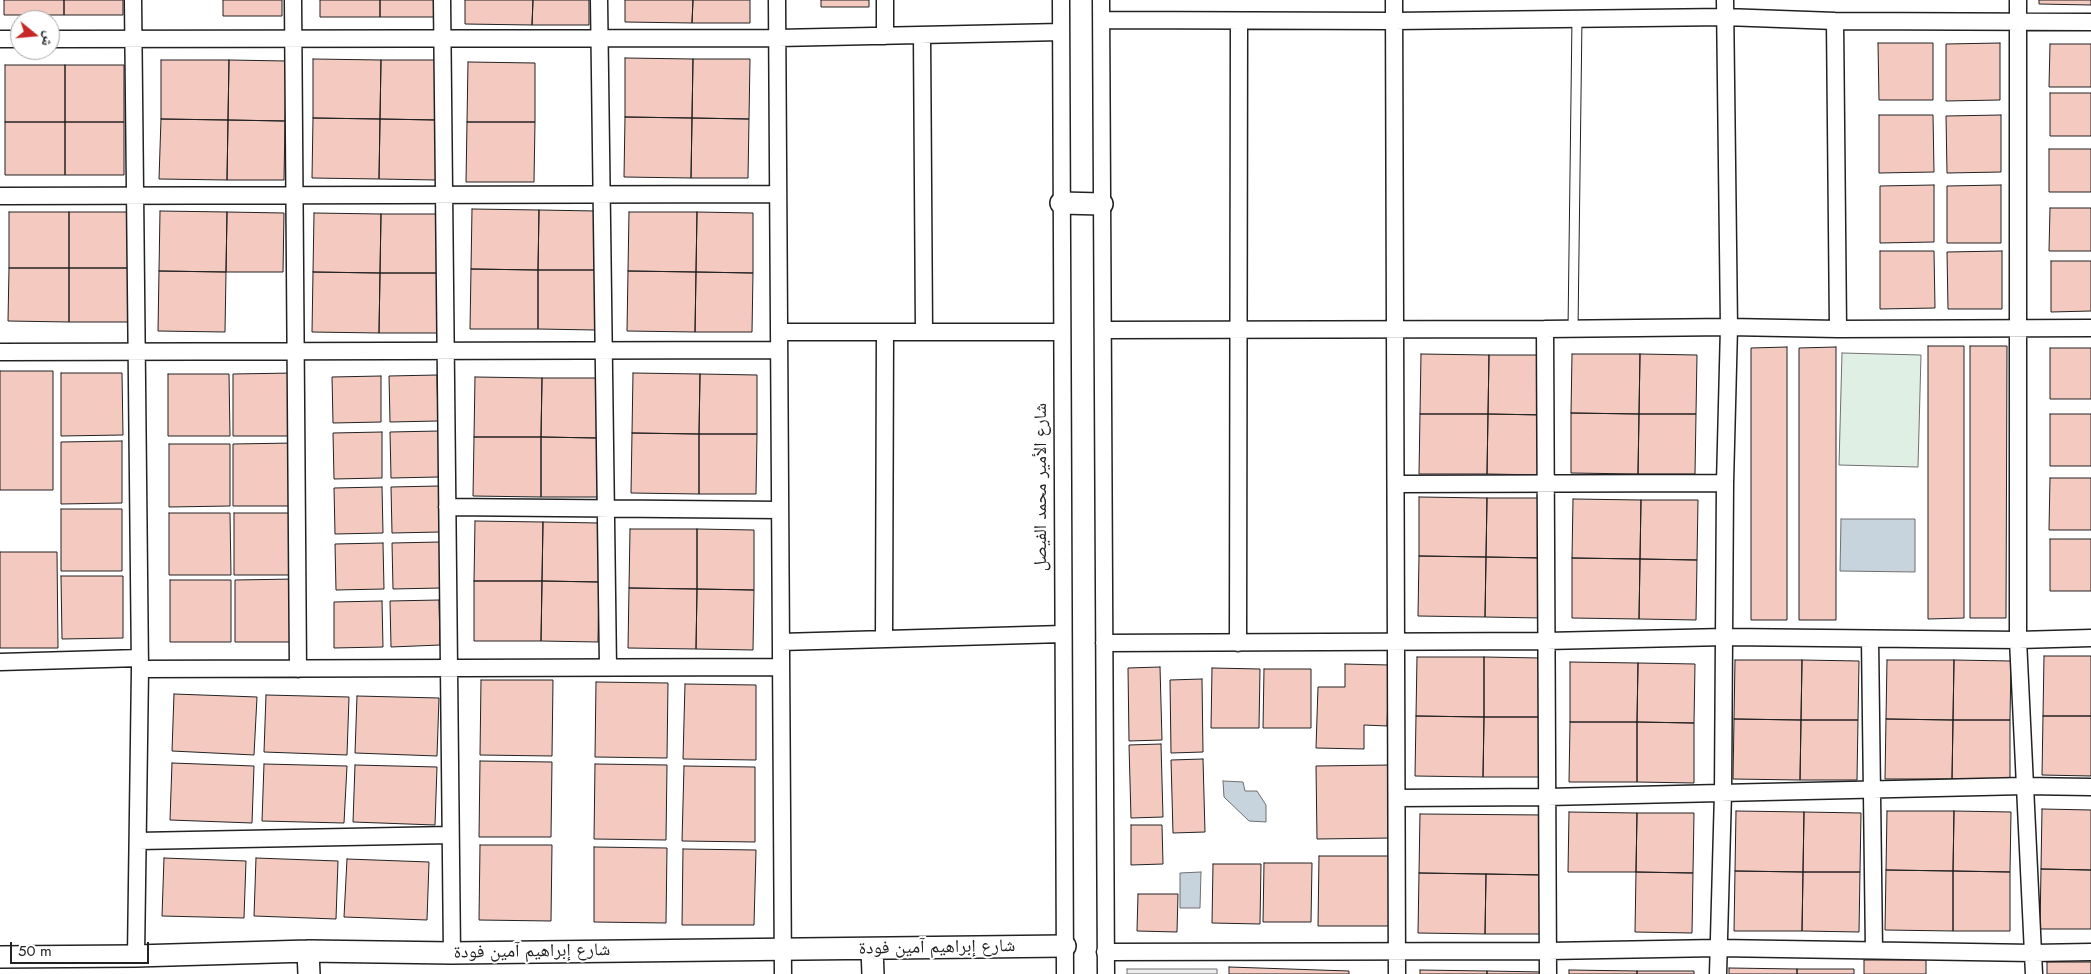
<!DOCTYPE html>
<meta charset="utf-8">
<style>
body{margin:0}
#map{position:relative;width:2091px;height:974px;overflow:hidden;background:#fff;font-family:Jost,"Noto Naskh Arabic",sans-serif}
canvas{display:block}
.north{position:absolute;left:10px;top:10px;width:50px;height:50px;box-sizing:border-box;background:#fff;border:1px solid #a7a7a7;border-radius:50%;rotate:107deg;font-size:14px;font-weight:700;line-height:20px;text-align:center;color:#222}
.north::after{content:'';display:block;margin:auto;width:18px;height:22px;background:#c62828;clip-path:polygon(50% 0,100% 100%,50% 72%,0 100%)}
.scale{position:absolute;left:10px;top:942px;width:139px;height:22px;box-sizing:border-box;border:2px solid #222;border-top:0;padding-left:6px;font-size:15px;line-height:18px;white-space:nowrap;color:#222;-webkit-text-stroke:4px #fff;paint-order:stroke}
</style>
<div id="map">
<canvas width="2091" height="974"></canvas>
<div class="north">ش</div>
<div class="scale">50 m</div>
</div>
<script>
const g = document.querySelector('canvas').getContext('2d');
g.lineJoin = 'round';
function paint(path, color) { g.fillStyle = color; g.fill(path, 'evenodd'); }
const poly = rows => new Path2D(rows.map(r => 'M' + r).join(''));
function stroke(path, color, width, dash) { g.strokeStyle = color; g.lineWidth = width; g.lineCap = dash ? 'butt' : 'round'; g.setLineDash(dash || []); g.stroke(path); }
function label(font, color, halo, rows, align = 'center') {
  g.font = font + ' Jost,"Noto Naskh Arabic",sans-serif'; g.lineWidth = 4; g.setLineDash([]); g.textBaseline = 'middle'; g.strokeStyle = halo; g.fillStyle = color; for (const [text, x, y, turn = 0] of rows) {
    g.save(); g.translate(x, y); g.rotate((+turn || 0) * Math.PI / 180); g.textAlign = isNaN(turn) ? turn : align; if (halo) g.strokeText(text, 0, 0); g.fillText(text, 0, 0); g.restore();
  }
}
const green = poly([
 [1842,353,1921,355,1918,467,1839,465,1842,353]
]);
const parking = poly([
 [1127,969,1217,969,1217,974,1127,974,1127,969]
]);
const water = poly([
 [1841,519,1915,519,1915,572,1840,571,1841,519],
 [1223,781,1243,782,1245,791,1257,791,1266,805,1266,822,1249,821,1224,797,1223,781],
 [1201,872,1200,908,1180,908,1180,873,1201,872]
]);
const building = poly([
 [4,0,64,0,64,15,4,15,4,0],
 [64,0,123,0,123,15,64,15,64,0],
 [223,0,282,0,282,16,223,16,223,0],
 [320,0,380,0,380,17,320,17,320,0],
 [380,0,439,0,439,17,380,17,380,0],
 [465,0,533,0,532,25,465,24,465,0],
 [533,0,589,0,589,25,532,25,533,0],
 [625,0,693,0,692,23,625,22,625,0],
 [693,0,750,0,750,23,692,23,693,0],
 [821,0,869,0,869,7,821,7,821,0],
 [2039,0,2091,0,2091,5,2039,4,2039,0],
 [1878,43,1933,43,1933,100,1879,100,1878,43],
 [2000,43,2000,100,1946,101,1946,44,2000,43],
 [2050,44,2091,44,2091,87,2049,87,2050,44],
 [625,58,693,59,692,118,625,117,625,58],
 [313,59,381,60,380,119,313,118,313,59],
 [693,59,750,59,749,119,692,118,693,59],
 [161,60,229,60,228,120,161,119,161,60],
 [229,60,286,61,285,121,228,120,229,60],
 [381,60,438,60,437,120,380,119,381,60],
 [468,62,535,63,535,122,467,122,468,62],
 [5,65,65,65,65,122,5,122,5,65],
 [65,65,124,65,124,122,65,122,65,65],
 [2050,93,2091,93,2091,136,2050,136,2050,93],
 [1879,115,1933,115,1934,172,1879,173,1879,115],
 [2001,115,2001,172,1947,173,1946,116,2001,115],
 [625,117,692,118,691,178,624,177,625,117],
 [313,118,380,119,379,179,312,178,313,118],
 [692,118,749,119,748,178,691,178,692,118],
 [161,119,228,120,227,180,159,179,161,119],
 [380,119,437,120,436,180,379,179,380,119],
 [228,120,285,121,284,180,227,180,228,120],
 [5,122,65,122,65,175,5,175,5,122],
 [65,122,124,122,124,175,65,175,65,122],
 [467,122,535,122,534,182,466,182,467,122],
 [2049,149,2091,149,2091,192,2049,192,2049,149],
 [1934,185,1934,242,1880,243,1880,186,1934,185],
 [2001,185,2001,243,1947,243,1947,186,2001,185],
 [2050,208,2091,208,2091,251,2049,251,2050,208],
 [472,209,539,210,538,270,471,269,472,209],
 [539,210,596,211,596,270,538,270,539,210],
 [160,211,227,212,226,272,159,271,160,211],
 [9,212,69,212,69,268,9,268,9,212],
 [69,212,128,212,128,268,69,268,69,212],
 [227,212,284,213,283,272,226,272,227,212],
 [629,212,697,212,696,272,628,271,629,212],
 [697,212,753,213,753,273,696,272,697,212],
 [314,213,381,214,380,273,313,272,314,213],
 [381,214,438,214,437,273,380,273,381,214],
 [1880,251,1934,251,1935,308,1880,309,1880,251],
 [2002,251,2002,309,1948,309,1947,252,2002,251],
 [2051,261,2091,261,2091,311,2051,312,2051,261],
 [9,268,69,268,69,322,8,321,9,268],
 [69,268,128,268,128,322,69,322,69,268],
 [471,269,538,270,538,329,470,329,471,269],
 [538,270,596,270,595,330,538,329,538,270],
 [159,271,226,272,225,332,158,331,159,271],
 [628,271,696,272,695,332,627,331,628,271],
 [313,272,380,273,379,333,312,332,313,272],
 [696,272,753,273,752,332,695,332,696,272],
 [380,273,437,273,437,333,379,333,380,273],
 [1928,346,1964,346,1964,618,1928,619,1928,346],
 [1970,346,2007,346,2006,618,1970,618,1970,346],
 [1787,347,1787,620,1751,620,1751,348,1787,347],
 [1836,347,1836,620,1799,620,1799,348,1836,347],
 [2050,348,2091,348,2091,399,2050,399,2050,348],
 [1421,354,1489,355,1488,414,1420,414,1421,354],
 [1572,354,1640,354,1639,414,1571,413,1572,354],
 [1640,354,1697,355,1696,414,1639,414,1640,354],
 [1489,355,1545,355,1545,415,1488,414,1489,355],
 [0,371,53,371,53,490,0,490,0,371],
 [61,373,122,373,123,435,61,436,61,373],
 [294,373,294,436,233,436,233,374,294,373],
 [633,373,700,374,699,434,632,433,633,373],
 [168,374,229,374,230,436,168,436,168,374],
 [700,374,757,375,757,434,699,434,700,374],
 [437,375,438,421,390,422,389,376,437,375],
 [381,376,381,422,333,423,332,377,381,376],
 [475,377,542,378,541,437,474,437,475,377],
 [542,378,599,378,598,438,541,437,542,378],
 [1571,413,1639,414,1638,474,1571,473,1571,413],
 [1420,414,1488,414,1487,474,1419,474,1420,414],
 [1488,414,1545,415,1544,475,1487,474,1488,414],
 [1639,414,1696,414,1695,474,1638,474,1639,414],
 [2050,414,2091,414,2091,466,2050,466,2050,414],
 [439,431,439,477,391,478,390,432,439,431],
 [382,432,382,478,334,479,333,433,382,432],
 [632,433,699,434,699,494,631,493,632,433],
 [699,434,757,434,756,494,699,494,699,434],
 [474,437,541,437,541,497,473,496,474,437],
 [541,437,598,438,598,497,541,497,541,437],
 [122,441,122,503,61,504,61,442,122,441],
 [295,443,295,506,233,506,233,444,295,443],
 [169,444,230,444,230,506,169,507,169,444],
 [2050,478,2091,478,2091,530,2049,530,2050,478],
 [439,486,440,532,392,533,391,487,439,486],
 [382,487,383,533,335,534,334,488,382,487],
 [1419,497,1487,498,1486,557,1419,556,1419,497],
 [1487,498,1544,498,1543,558,1486,557,1487,498],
 [1573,499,1641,500,1640,559,1572,558,1573,499],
 [1641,500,1698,500,1697,560,1640,559,1641,500],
 [61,509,122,509,122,571,61,571,61,509],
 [169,513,230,513,231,575,169,575,169,513],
 [234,513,295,513,295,575,234,575,234,513],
 [475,521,543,522,542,581,474,581,475,521],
 [543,522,599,523,599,582,542,581,543,522],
 [630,529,697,529,697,589,629,588,630,529],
 [697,529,754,530,754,590,697,589,697,529],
 [2050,539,2091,539,2091,591,2050,591,2050,539],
 [440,542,441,588,393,589,392,543,440,542],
 [383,543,384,589,336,590,335,544,383,543],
 [0,552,57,552,58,648,0,648,0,552],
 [1419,556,1486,557,1485,617,1418,616,1419,556],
 [1486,557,1543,558,1542,618,1485,617,1486,557],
 [1572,558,1640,559,1639,619,1572,618,1572,558],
 [1640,559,1697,560,1696,620,1639,619,1640,559],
 [61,576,123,576,123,638,62,639,61,576],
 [296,579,296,642,235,642,235,580,296,579],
 [170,580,231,580,231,642,170,642,170,580],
 [474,581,542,581,541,641,474,641,474,581],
 [542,581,599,582,598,642,541,641,542,581],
 [629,588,697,589,696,649,628,648,629,588],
 [697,589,754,590,753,650,696,649,697,589],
 [439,600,440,645,391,647,390,601,439,600],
 [382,601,383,647,334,648,334,602,382,601],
 [2044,656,2091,656,2091,716,2043,716,2044,656],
 [1417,657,1484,657,1484,717,1416,716,1417,657],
 [1484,657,1541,658,1541,717,1484,717,1484,657],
 [1735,660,1802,660,1801,720,1734,719,1735,660],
 [1802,660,1859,661,1858,720,1801,720,1802,660],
 [1887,660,1954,660,1953,720,1886,719,1887,660],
 [1954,660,2011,661,2010,720,1953,720,1954,660],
 [1570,662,1638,663,1637,722,1570,722,1570,662],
 [1638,663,1695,664,1694,723,1637,722,1638,663],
 [1345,664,1389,665,1387,726,1364,725,1364,749,1316,748,1318,687,1345,687,1345,664],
 [1160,667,1162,740,1129,741,1128,668,1160,667],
 [1212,668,1260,669,1259,728,1211,728,1212,668],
 [1264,669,1311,669,1311,728,1263,728,1264,669],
 [1202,679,1203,752,1171,753,1170,680,1202,679],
 [481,680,553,680,552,756,480,755,481,680],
 [596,682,668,683,667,758,595,757,596,682],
 [685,684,756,685,756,760,683,759,685,684],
 [174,694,257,697,254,755,172,751,174,694],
 [266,695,349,697,347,755,264,752,266,695],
 [357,696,439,698,437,756,355,753,357,696],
 [1416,716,1484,717,1483,777,1415,776,1416,716],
 [2043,716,2091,716,2091,776,2042,775,2043,716],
 [1484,717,1541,717,1540,777,1483,777,1484,717],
 [1734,719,1801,720,1800,780,1733,779,1734,719],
 [1886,719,1953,720,1952,779,1885,779,1886,719],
 [1801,720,1858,720,1857,780,1800,780,1801,720],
 [1953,720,2010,720,2010,780,1952,779,1953,720],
 [1570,722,1637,722,1637,782,1569,782,1570,722],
 [1637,722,1694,723,1694,783,1637,782,1637,722],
 [1161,744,1163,817,1131,818,1129,745,1161,744],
 [1203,759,1205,832,1173,833,1171,760,1203,759],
 [480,761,552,762,551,837,479,837,480,761],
 [172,763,254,766,252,823,170,820,172,763],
 [264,764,347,766,344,823,262,821,264,764],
 [595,764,667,765,666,840,594,839,595,764],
 [355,765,437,767,435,825,353,822,355,765],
 [1391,765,1392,838,1317,839,1316,766,1391,765],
 [684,766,755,767,755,842,682,841,684,766],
 [2042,809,2091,810,2091,870,2041,869,2042,809],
 [1736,811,1804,812,1803,872,1735,871,1736,811],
 [1887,811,1954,811,1953,871,1886,870,1887,811],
 [1954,811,2011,812,2010,872,1953,871,1954,811],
 [1569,812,1637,813,1636,872,1568,872,1569,812],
 [1804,812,1861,813,1860,872,1803,872,1804,812],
 [1637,813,1694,813,1693,873,1636,872,1637,813],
 [1420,814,1544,815,1543,875,1419,873,1420,814],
 [1131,825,1162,825,1163,864,1131,865,1131,825],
 [480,845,552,845,551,921,479,920,480,845],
 [594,847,667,848,666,923,594,922,594,847],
 [683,849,756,850,754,925,682,925,683,849],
 [1319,856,1392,856,1391,926,1318,926,1319,856],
 [164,858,246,861,244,918,162,916,164,858],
 [256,858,338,861,336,919,254,916,256,858],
 [347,859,429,862,427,920,344,917,347,859],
 [1264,863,1312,863,1311,922,1263,922,1264,863],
 [1213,864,1261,864,1260,924,1212,923,1213,864],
 [2041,869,2091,870,2091,929,2040,929,2041,869],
 [1886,870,1953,871,1953,931,1885,930,1886,870],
 [1735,871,1803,872,1802,931,1734,931,1735,871],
 [1953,871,2010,872,2010,931,1953,931,1953,871],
 [1636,872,1693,873,1692,933,1635,932,1636,872],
 [1803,872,1860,872,1859,932,1802,931,1803,872],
 [1419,873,1486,874,1485,934,1418,933,1419,873],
 [1486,874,1543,875,1542,934,1485,934,1486,874],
 [1138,894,1178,894,1177,932,1137,931,1138,894],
 [1864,960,1926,960,1926,974,1864,974,1864,960],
 [2047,962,2091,962,2091,974,2047,974,2047,962],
 [1229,967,1349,971,1349,974,1229,974,1229,967],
 [1729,968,1797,969,1797,974,1729,974,1729,968],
 [1797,969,1854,969,1854,974,1797,974,1797,969],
 [1420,970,1487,971,1487,974,1420,974,1420,970],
 [1569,970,1637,971,1637,974,1569,974,1569,970],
 [1487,971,1544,972,1544,974,1487,974,1487,971],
 [1637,971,1694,971,1694,974,1637,974,1637,971]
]);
const service = poly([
 [1573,329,1577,18]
]);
const minor = poly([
 [133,0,140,669,136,956],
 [293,0,298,669],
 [442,0,452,953],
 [599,0,608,667],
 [777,0,783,974],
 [1061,0,1065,974],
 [1101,0,1106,974],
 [1394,0,1397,974],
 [2018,0,2018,640,2034,974],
 [1102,20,1394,21,1725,17,1835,21,2091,22],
 [1835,21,1838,329],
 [922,35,924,332],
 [885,36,885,0],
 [0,39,20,39],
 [50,39,778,38,1061,32],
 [0,196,778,194],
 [1545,329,1548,974],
 [1103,330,1545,329,1729,327,1838,329,2091,328],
 [779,332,1062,332],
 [0,352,779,350],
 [1396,484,1725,483],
 [447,507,780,510],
 [884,639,885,332],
 [1870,639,1874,950],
 [781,642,1063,634],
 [1104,643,1546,641,1725,637,2018,640,2091,638],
 [1238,643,1239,21],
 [0,662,140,658],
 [140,669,781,667],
 [1397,798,1547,797,2024,786,2091,787],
 [138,841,450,835],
 [1105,952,1548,951,1718,948,2033,953,2091,952],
 [1718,974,1723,793,1725,483,1729,327,1725,0]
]);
const tertiary = poly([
 [1061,203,1102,204],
 [872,949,873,974],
 [308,951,309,974],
 [0,957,136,956,308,951,452,953,1065,946]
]);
const streetNames = [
 ["شارع الأمير محمد الفيصل",1042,487,-90],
 ["شارع إبراهيم آمين فودة",937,948,-1],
 ["شارع إبراهيم آمين فودة",532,952,-1]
];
paint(green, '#e0efe3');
stroke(green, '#6f6f6f', 1);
paint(parking, '#ededed');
stroke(parking, '#6f6f6f', 1);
paint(water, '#c7d3dd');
stroke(water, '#6f6f6f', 1);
paint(building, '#f3c9c0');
stroke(building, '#222', 1);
stroke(service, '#222', 11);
stroke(minor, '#222', 19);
stroke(tertiary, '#222', 24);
stroke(service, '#fff', 9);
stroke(minor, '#fff', 16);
stroke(tertiary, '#fff', 21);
label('18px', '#222', '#fff', streetNames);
</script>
